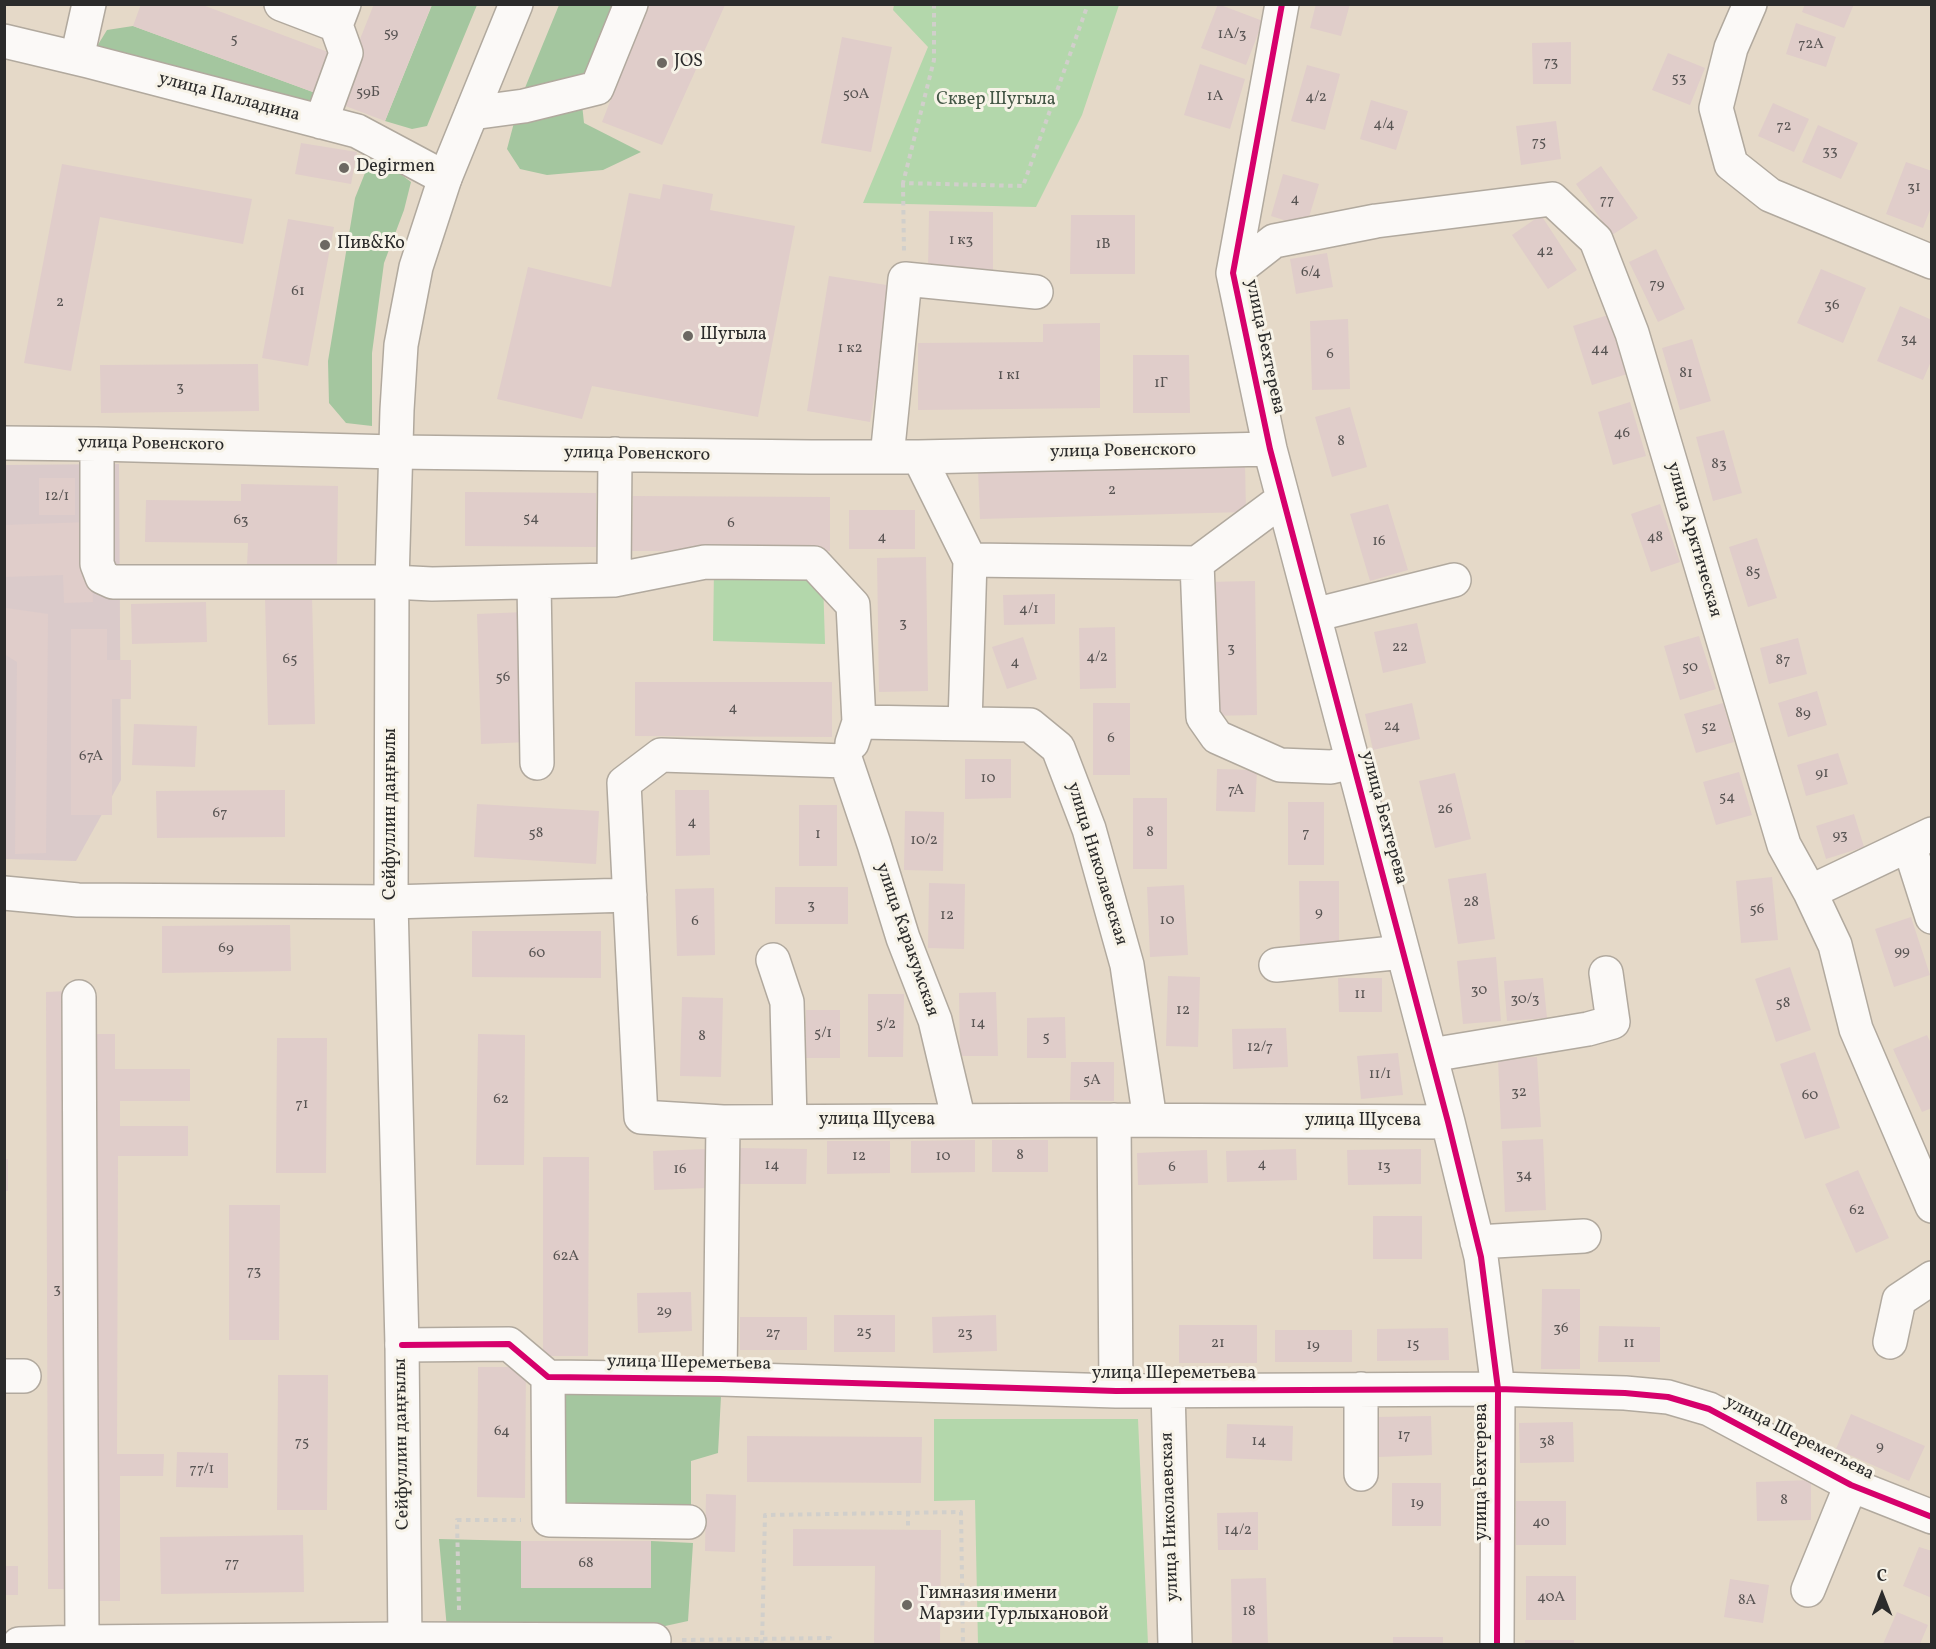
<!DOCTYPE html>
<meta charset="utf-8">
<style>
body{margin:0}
#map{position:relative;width:1936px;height:1649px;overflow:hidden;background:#e5d9c8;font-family:Vollkorn,serif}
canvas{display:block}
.frame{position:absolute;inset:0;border:6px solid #2b2b2b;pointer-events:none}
.north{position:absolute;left:1852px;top:1565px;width:60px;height:60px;-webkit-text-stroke:4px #f7f3e8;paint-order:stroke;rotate:0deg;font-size:16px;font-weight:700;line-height:24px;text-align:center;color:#2b2b2b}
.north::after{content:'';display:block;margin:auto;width:21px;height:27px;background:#2b2b2b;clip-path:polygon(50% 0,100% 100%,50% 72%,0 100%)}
</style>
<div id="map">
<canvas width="1936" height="1649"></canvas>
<div class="frame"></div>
<div class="north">С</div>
</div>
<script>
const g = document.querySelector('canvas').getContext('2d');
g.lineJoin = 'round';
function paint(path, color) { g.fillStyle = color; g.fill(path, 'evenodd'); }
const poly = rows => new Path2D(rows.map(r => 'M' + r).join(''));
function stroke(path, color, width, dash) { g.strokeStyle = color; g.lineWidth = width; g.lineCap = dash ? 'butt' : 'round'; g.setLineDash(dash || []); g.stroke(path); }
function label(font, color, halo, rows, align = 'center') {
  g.font = font + ' Vollkorn,serif'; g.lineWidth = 6; g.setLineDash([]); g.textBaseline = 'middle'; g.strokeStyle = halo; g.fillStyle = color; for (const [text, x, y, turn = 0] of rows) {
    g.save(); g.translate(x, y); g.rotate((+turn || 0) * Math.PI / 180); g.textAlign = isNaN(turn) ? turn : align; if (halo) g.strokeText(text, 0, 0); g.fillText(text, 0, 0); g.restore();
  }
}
const industrial = poly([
 [119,464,121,780,76,861,5,859,5,465]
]);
const green = poly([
 [894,5,1119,5,1082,115,1036,207,863,203,928,47,893,10],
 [714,568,823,579,825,644,713,641],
 [934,1419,1138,1419,1148,1644,978,1644,975,1500,934,1501]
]);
const forest = poly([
 [432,5,477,5,427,126,412,129,385,121],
 [559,5,625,5,580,85,584,123,641,152,603,170,547,175,520,169,507,149,520,100],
 [133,26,321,95,313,120,88,61,107,30],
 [373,153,411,182,404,210,384,263,372,353,372,426,346,423,329,403,328,361,355,198],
 [562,1390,721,1396,718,1453,691,1461,691,1507,563,1506],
 [439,1539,521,1541,522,1588,650,1588,651,1541,693,1543,688,1621,656,1628,447,1629]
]);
const building = poly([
 [141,4,200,4,336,55,321,95,133,26],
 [374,4,432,4,385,121,335,102],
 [1218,4,1263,21,1246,65,1201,48],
 [1316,4,1350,4,1341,36,1310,28],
 [1805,4,1854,4,1844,28,1802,12],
 [648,5,725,5,662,145,602,122],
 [1796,23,1836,37,1826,67,1786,54],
 [842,37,892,47,871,152,821,143],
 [1571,42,1571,84,1533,84,1532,43],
 [1668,53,1705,68,1690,105,1652,90],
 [1200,64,1245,79,1230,129,1184,115],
 [1307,65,1340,74,1325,130,1291,121],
 [1371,100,1408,111,1396,150,1360,139],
 [1773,103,1809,119,1794,152,1758,136],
 [1556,121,1561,159,1521,165,1516,126],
 [1818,125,1858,143,1841,179,1802,162],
 [301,143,357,152,351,184,295,174],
 [1906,162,1932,171,1932,205,1923,228,1886,214],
 [62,164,252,199,243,244,100,217,71,371,24,363],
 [1601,166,1638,218,1612,235,1576,184],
 [1283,174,1319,184,1306,227,1271,216],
 [663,184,713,194,710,210,795,226,758,417,592,386,582,419,497,399,528,267,611,287,629,193,660,199],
 [929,211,993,212,993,270,928,270],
 [1071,215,1135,215,1135,274,1070,274],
 [1541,215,1577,270,1548,289,1512,235],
 [288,219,334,227,308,366,262,358],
 [1656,249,1685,309,1658,322,1629,262],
 [1327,253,1333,287,1296,294,1290,259],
 [1821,269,1866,288,1843,343,1797,323],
 [829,276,893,286,870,422,807,411],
 [1900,306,1932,320,1932,359,1923,380,1877,361],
 [1608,315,1627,374,1592,385,1573,326],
 [1348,319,1350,389,1312,390,1310,321],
 [1100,323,1100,408,918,410,918,343,1043,342,1043,324],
 [1692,339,1711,401,1680,410,1662,348],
 [1133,355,1189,355,1190,413,1133,413],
 [258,364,259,411,101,413,100,365],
 [1630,402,1646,456,1613,465,1598,412],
 [1350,407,1367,467,1332,477,1315,417],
 [1724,430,1742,493,1713,501,1696,437],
 [1245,463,1246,512,980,519,978,470],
 [39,478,75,478,75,515,39,515],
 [241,484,338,486,337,567,247,566,248,543,145,542,146,500,241,501],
 [465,492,596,493,596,547,465,546],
 [633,496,830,497,830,551,632,551],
 [1388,504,1408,570,1370,581,1350,514],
 [1660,504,1680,562,1651,572,1631,514],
 [849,510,915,510,915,549,849,549],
 [90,522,93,602,64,603,63,575,4,577,4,525],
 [1757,538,1777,598,1748,607,1729,547],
 [926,557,928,691,879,692,877,558],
 [1255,581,1257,715,1208,716,1205,582],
 [1055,594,1055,624,1004,625,1003,595],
 [312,596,315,724,268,725,265,597],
 [206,602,207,642,132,644,131,604],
 [6,608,48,614,46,853,15,854,17,662,4,654],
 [525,612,529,742,481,744,477,614],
 [1417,623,1426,663,1383,673,1374,632],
 [1115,627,1116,688,1080,689,1079,628],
 [71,629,107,629,107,660,131,660,131,699,112,699,112,815,71,815],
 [1699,636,1716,689,1680,700,1664,646],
 [1023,637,1037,679,1007,689,992,647],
 [1798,638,1807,674,1769,684,1760,648],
 [635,682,832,682,832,737,635,736],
 [1817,691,1827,725,1788,737,1778,703],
 [1093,703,1130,703,1130,775,1093,775],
 [1412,703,1420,739,1373,750,1365,714],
 [1723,703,1734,742,1696,753,1684,714],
 [134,724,197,726,195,767,132,765],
 [1838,753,1848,784,1806,796,1797,765],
 [965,759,1011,759,1011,798,965,799],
 [1217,769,1257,770,1255,812,1216,811],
 [1739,772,1752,815,1716,825,1703,782],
 [1455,773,1471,839,1435,848,1419,781],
 [285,790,285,837,157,838,156,791],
 [675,790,709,790,710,855,676,856],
 [1133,798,1167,798,1167,869,1133,869],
 [1288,802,1324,802,1324,865,1288,865],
 [477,804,599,811,596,864,474,857],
 [799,805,837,805,837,866,799,866],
 [905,811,944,812,943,871,904,870],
 [1854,814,1864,847,1826,859,1816,826],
 [1486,873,1495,939,1458,944,1448,879],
 [1772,877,1778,940,1741,943,1736,881],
 [1299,881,1339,881,1339,946,1300,946],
 [929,883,965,884,964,949,928,948],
 [1184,885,1188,955,1150,957,1147,887],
 [775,887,848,887,848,924,775,924],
 [714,888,715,955,677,956,675,889],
 [1911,917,1930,975,1894,987,1875,929],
 [290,925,291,971,162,973,162,926],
 [472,931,601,931,601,978,472,977],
 [1496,957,1501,1021,1463,1024,1457,961],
 [1790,967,1811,1030,1776,1042,1755,979],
 [1168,976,1200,977,1198,1047,1166,1046],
 [1338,978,1382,978,1382,1012,1339,1012],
 [1543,978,1547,1018,1507,1021,1504,981],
 [67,991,66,1589,48,1589,46,992],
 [996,992,998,1056,960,1056,959,993],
 [868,994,904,994,903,1057,868,1057],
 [682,997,723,998,721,1077,680,1076],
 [806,1010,840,1010,840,1058,805,1058],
 [1065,1017,1066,1058,1027,1058,1027,1018],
 [1286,1028,1288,1067,1233,1069,1232,1029],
 [92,1034,115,1034,115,1069,190,1069,190,1101,120,1101,120,1126,188,1126,188,1156,118,1156,117,1454,164,1454,163,1476,120,1476,120,1601,91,1601],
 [478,1034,525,1035,524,1165,476,1165],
 [1927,1035,1932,1045,1932,1108,1922,1112,1893,1049],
 [277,1038,327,1038,326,1173,276,1173],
 [1815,1052,1840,1128,1805,1139,1780,1064],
 [1398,1053,1403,1095,1361,1099,1357,1056],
 [1537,1057,1541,1127,1501,1129,1498,1059],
 [1071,1062,1114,1062,1114,1101,1070,1100],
 [1543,1139,1546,1210,1505,1212,1502,1141],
 [975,1140,975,1172,911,1173,911,1141],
 [992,1140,1048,1140,1048,1172,992,1172],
 [827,1141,890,1141,890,1173,827,1174],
 [737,1148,807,1149,806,1184,737,1184],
 [707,1149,708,1188,654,1190,653,1151],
 [1296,1149,1297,1180,1227,1182,1226,1151],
 [1421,1149,1421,1184,1348,1185,1347,1150],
 [1207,1150,1208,1183,1138,1185,1137,1153],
 [543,1157,589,1157,588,1356,543,1356],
 [4,1159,8,1159,8,1191,4,1191],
 [1858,1170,1889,1238,1856,1253,1825,1184],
 [229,1205,280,1205,279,1340,229,1340],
 [1373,1216,1422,1216,1422,1259,1373,1259],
 [1542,1289,1580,1289,1580,1369,1541,1369],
 [691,1292,692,1331,638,1333,637,1293],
 [834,1315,895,1315,895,1352,834,1352],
 [996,1315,997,1351,933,1353,932,1317],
 [740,1317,807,1317,807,1350,740,1350],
 [1179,1325,1257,1325,1257,1363,1179,1363],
 [1599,1326,1660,1327,1660,1362,1598,1362],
 [1448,1328,1449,1360,1377,1361,1377,1329],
 [1275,1330,1352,1330,1352,1362,1275,1362],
 [478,1367,526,1367,525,1498,477,1497],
 [278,1375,328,1375,327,1510,277,1510],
 [1851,1414,1925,1446,1909,1481,1836,1449],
 [1431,1416,1432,1455,1378,1457,1377,1417],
 [1573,1422,1574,1462,1520,1463,1519,1423],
 [1227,1424,1293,1426,1292,1461,1226,1458],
 [747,1436,922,1437,921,1483,747,1482],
 [177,1452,228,1453,228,1488,176,1487],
 [1811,1480,1811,1520,1757,1521,1756,1482],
 [1392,1483,1441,1483,1441,1526,1392,1526],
 [706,1494,736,1495,735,1552,705,1551],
 [1516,1501,1566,1501,1566,1545,1516,1545],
 [1258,1512,1258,1550,1218,1550,1217,1513],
 [793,1529,941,1530,940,1644,874,1644,875,1566,793,1566],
 [303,1535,304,1592,161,1594,160,1537],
 [521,1541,651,1541,651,1588,521,1588],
 [1919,1547,1932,1551,1932,1598,1903,1586],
 [4,1566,18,1566,18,1595,4,1595],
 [1526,1576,1576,1576,1576,1620,1526,1620],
 [1266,1578,1268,1644,1232,1644,1231,1579],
 [1730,1579,1769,1585,1763,1623,1724,1617],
 [1897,1612,1928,1625,1920,1644,1883,1644],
 [1393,1637,1443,1637,1443,1644,1393,1644],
 [1525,1640,1574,1640,1574,1644,1525,1644]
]);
const path = poly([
 [934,4,934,60,903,183,1023,186,1088,4],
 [903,183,904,252],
 [908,1512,908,1530],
 [459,1610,457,1520,521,1520],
 [682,1640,830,1638,830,1644],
 [762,1644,765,1515,961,1512,963,1644]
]);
const minor = poly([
 [281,4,336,25],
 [1282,4,1233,273,1270,449,1448,1122,1481,1257,1498,1389,1497,1644],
 [1750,4,1731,48,1716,108,1731,164,1770,195,1932,262],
 [4,41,88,61,357,131,445,178],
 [77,58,89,4],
 [472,113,524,106,597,88,631,4],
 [321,122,346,53,336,25,344,4],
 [1233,273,1274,241,1376,221,1552,199,1596,240,1632,333,1784,845,1810,892,1835,945,1856,1029,1932,1206],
 [4,443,97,444,395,452,811,457,919,457,1270,449],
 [97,444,97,564,102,577,113,582,392,582,432,584,614,580,705,562,814,563,853,605,859,722],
 [887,457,905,279,1036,292],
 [919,457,970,560,1197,563],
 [1283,499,1197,563,1203,717,1217,737,1280,765,1331,767,1353,762],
 [614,580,615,454],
 [534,582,537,763],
 [1314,615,1454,580],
 [965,724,970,560],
 [852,743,859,722,1030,725,1058,748,1089,829,1127,965,1150,1120],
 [846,761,661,755,624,783,641,1117,723,1122,1114,1120,1448,1122],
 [846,761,874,844,903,938,935,1020,959,1121],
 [1909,845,1932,917],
 [1810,892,1932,834],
 [4,893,78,900,391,902,630,895],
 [773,960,787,1002,790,1121],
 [1276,965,1403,952],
 [79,997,82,1642],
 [1431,1055,1588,1029,1613,1022,1606,973],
 [1114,1120,1116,1391],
 [1477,1242,1584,1236],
 [1890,1342,1899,1300,1932,1278],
 [402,1345,509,1344,548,1377,720,1379,1116,1391,1498,1389,1625,1393,1668,1397,1709,1409,1851,1485,1932,1517],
 [4,1376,24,1376],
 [548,1377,549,1520,689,1522],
 [720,1379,723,1122],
 [1361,1389,1361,1474],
 [1168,1390,1175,1644],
 [1808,1590,1851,1485],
 [19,1644,82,1642,405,1639,654,1640]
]);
const major = poly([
 [405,1644,402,1345,391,902,392,582,397,410,401,345,416,267,445,178,516,4]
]);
const cycleway = poly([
 [1282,4,1233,273,1270,449,1448,1122,1481,1257,1498,1389,1497,1644],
 [402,1345,509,1344,548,1377,720,1379,1116,1391,1498,1389,1625,1393,1668,1397,1709,1409,1851,1485,1932,1517]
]);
const markers = [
 [662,63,6,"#6c6862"],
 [344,168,6,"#6c6862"],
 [325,245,6,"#6c6862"],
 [688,336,6,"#6c6862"],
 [907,1605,6,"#6c6862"]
];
const numberNames = [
 ["59",391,34],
 ["1А/3",1232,35],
 ["5",234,40],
 ["72А",1811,45],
 ["73",1551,63],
 ["53",1679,79],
 ["59Б",368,93],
 ["50А",856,95],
 ["1А",1215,97],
 ["4/2",1316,98],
 ["4/4",1384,125],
 ["72",1784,127],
 ["75",1539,143],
 ["33",1830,152],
 ["31",1914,188],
 ["4",1295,200],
 ["77",1607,201],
 ["1 к3",961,241],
 ["1В",1103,245],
 ["42",1545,252],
 ["6/4",1311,273],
 ["79",1657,285],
 ["61",298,292],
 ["2",60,303],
 ["36",1832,306],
 ["34",1909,340],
 ["1 к2",850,349],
 ["44",1600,350],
 ["6",1330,355],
 ["81",1686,374],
 ["1 к1",1009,376],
 ["1Г",1161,384],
 ["3",180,388],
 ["46",1622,434],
 ["8",1341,442],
 ["83",1719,465],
 ["2",1112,491],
 ["12/1",57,497],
 ["54",531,519],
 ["63",241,521],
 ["6",731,524],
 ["4",882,538],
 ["48",1655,538],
 ["16",1379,542],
 ["85",1753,573],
 ["4/1",1029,610],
 ["3",903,624],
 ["22",1400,648],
 ["3",1231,649],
 ["4/2",1097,658],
 ["65",290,660],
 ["87",1783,661],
 ["4",1015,663],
 ["50",1690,668],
 ["56",503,678],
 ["4",733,709],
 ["89",1803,714],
 ["24",1392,727],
 ["52",1709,728],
 ["6",1111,739],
 ["67А",91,757],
 ["91",1822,774],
 ["10",988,779],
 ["7А",1236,791],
 ["54",1727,798],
 ["26",1445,810],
 ["67",220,814],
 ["4",692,823],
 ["8",1150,833],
 ["58",536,834],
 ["7",1306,834],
 ["1",818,835],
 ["93",1840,836],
 ["10/2",924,841],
 ["28",1471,903],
 ["3",811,906],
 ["56",1757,910],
 ["9",1319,913],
 ["12",947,916],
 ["10",1167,921],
 ["6",695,922],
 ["69",226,949],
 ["99",1902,952],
 ["60",537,954],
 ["30",1479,991],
 ["11",1360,995],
 ["30/3",1525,1000],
 ["58",1783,1004],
 ["12",1183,1011],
 ["14",978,1024],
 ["5/2",886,1025],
 ["5/1",823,1034],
 ["8",702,1037],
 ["5",1046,1038],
 ["12/7",1260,1048],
 ["11/1",1380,1075],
 ["5А",1092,1081],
 ["32",1519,1093],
 ["60",1810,1096],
 ["62",501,1100],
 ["71",302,1105],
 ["8",1020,1156],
 ["12",859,1157],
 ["10",943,1157],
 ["4",1262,1165],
 ["14",772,1166],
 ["13",1384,1167],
 ["6",1172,1168],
 ["16",680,1170],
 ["34",1524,1176],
 ["62",1857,1211],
 ["62А",566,1257],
 ["73",254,1272],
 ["3",57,1290],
 ["29",664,1312],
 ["36",1561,1329],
 ["25",864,1333],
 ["27",773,1334],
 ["23",965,1334],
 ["21",1218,1344],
 ["11",1629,1344],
 ["15",1413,1345],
 ["19",1313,1346],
 ["64",502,1432],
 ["17",1404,1436],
 ["14",1259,1442],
 ["38",1547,1442],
 ["75",302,1443],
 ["9",1880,1447],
 ["77/1",202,1470],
 ["8",1784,1501],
 ["19",1417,1504],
 ["40",1541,1523],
 ["14/2",1238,1531],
 ["77",232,1564],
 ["68",586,1564],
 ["40А",1551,1598],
 ["8А",1747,1601],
 ["18",1249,1612]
];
const poiNames = [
 ["JOS",674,63],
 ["Degirmen",356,168],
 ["Пив&Ко",337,245],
 ["Шугыла",700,336],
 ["Гимназия имени",919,1595],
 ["Марзии Турлыхановой",919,1616]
];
const streetNames = [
 ["улица Палладина",229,98,15],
 ["улица Бехтерева",1264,347,78],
 ["улица Ровенского",151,445,1],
 ["улица Ровенского",1123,452,-1],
 ["улица Ровенского",637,455,1],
 ["улица Арктическая",1693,540,74],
 ["Сейфуллин даңғылы",392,814,-90],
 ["улица Бехтерева",1383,818,75],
 ["улица Николаевская",1096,864,73],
 ["улица Каракумская",906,940,71],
 ["улица Щусева",877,1121],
 ["улица Щусева",1363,1122],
 ["улица Шереметьева",689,1364,1],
 ["улица Шереметьева",1174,1375],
 ["улица Шереметьева",1799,1439,27],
 ["Сейфуллин даңғылы",403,1444,-91],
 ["улица Бехтерева",1483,1472,-90],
 ["улица Николаевская",1171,1517,-92]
];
const parkNames = [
 ["Сквер Шугыла",996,101]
];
paint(industrial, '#dacaca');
paint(green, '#b3d7ab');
paint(forest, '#a4c69f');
paint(building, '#e0cdca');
stroke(minor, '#b1a99e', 36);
stroke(major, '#b1a99e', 36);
stroke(path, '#d1cfcb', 4, [4.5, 4.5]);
stroke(minor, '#fbf9f7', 33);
stroke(major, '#fbf9f7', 33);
stroke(cycleway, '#d6006c', 6);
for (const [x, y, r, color] of markers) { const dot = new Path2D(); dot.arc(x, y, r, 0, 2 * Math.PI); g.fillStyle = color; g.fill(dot); stroke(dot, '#f7f3e8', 2); }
label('15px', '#585453', null, numberNames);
label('18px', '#2b2b2b', '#f7f3e8', poiNames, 'left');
label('18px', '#2b2b2b', '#f7f3e8', streetNames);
label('18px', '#435645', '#f7f3e8', parkNames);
</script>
